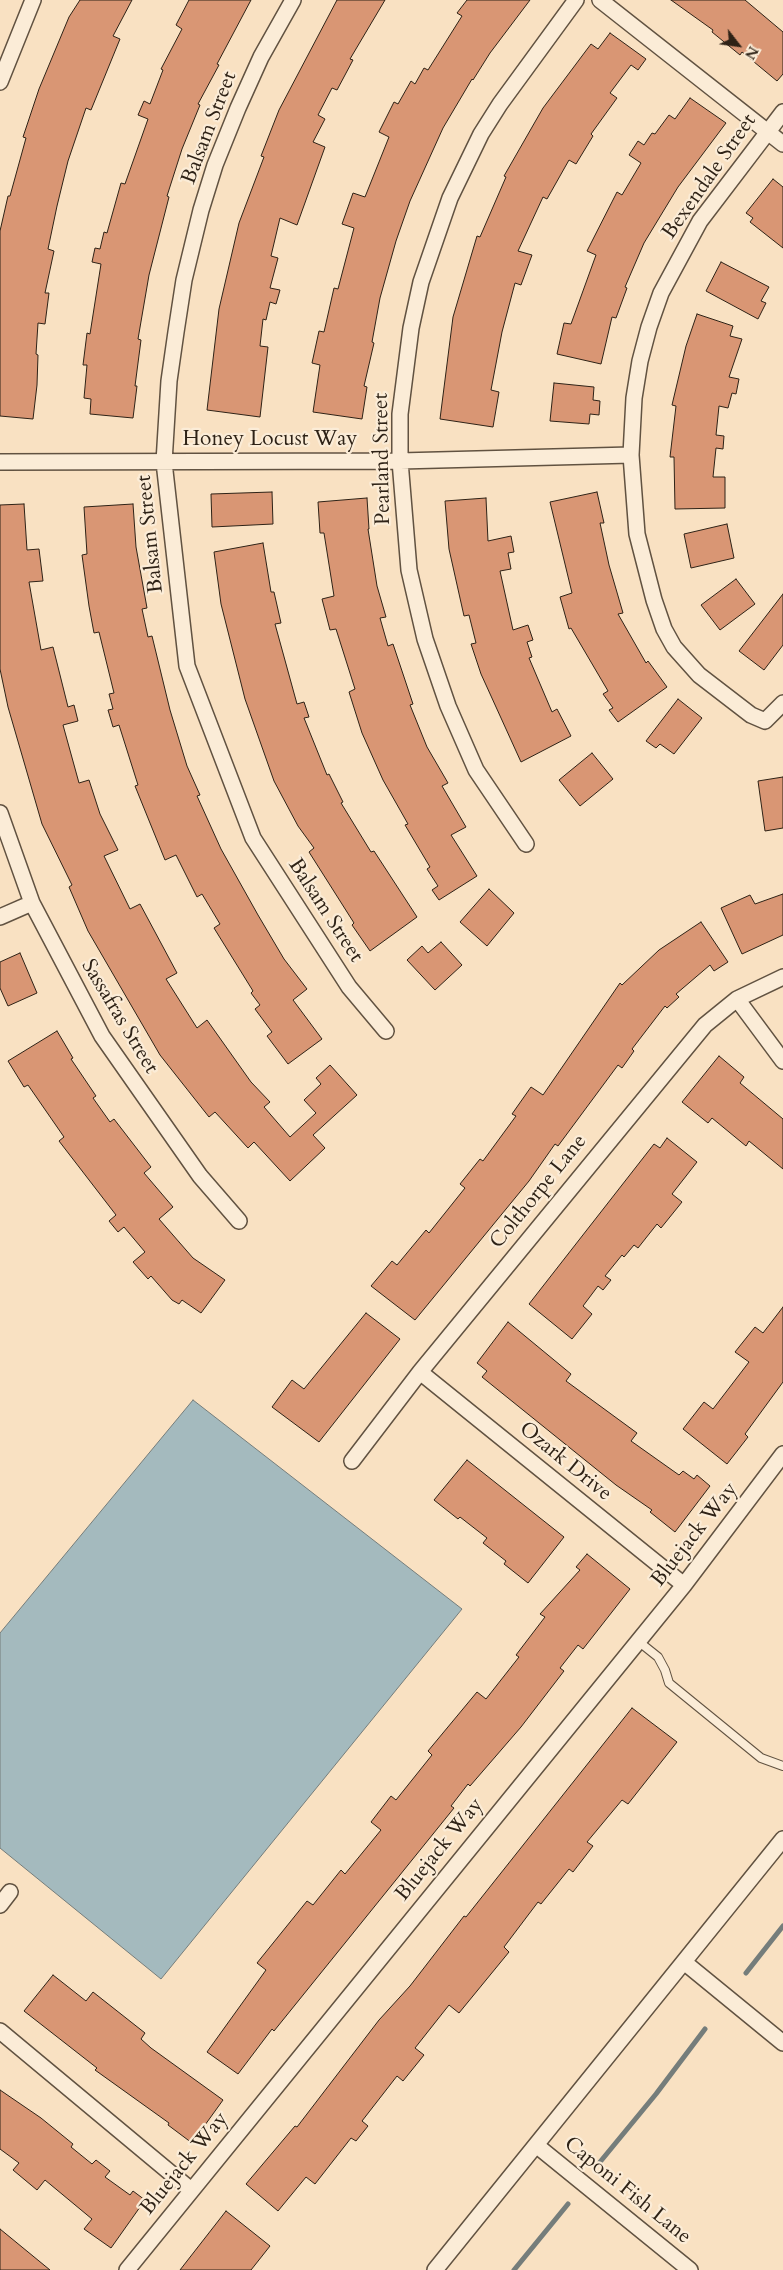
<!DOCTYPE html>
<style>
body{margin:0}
#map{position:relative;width:783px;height:2270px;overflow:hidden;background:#f9e1c2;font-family:Cardo,serif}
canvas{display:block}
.north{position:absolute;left:713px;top:20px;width:50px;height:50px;-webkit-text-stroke:4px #fbecd7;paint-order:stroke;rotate:120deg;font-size:14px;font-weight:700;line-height:20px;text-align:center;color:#2e2216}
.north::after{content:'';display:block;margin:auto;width:18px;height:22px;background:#2e2216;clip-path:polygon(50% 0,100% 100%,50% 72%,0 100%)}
</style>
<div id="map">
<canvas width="783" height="2270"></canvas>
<div class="north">N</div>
</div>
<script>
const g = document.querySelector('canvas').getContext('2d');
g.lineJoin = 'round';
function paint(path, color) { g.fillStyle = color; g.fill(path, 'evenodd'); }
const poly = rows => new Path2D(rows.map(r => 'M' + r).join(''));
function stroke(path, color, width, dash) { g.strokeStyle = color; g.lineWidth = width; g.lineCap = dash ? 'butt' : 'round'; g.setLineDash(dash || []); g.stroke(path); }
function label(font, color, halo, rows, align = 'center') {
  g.font = font + ' Cardo,serif'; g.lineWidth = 4.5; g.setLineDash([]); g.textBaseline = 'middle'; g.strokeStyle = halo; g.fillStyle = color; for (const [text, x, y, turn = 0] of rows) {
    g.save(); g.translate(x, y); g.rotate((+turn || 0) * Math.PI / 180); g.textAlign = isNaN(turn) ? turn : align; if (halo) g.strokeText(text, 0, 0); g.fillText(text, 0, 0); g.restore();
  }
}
const water = poly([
 [193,1400,462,1609,161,1979,0,1848,0,1633,193,1400]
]);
const stream = poly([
 [746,1973,783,1926],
 [600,2162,656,2094,705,2029],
 [514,2270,568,2204]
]);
const building = poly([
 [80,0,132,0,113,36,120,39,91,110,86,108,68,161,57,206,48,249,54,251,45,293,49,293,45,324,38,323,36,354,38,355,37,385,33,419,0,416,0,231,8,196,10,196,26,138,23,137,39,89,69,17,80,0],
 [189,0,251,0,217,64,219,65,198,104,200,105,182,149,167,196,169,197,149,275,138,339,141,340,135,386,137,386,133,418,90,414,91,399,84,398,87,365,83,365,87,333,90,334,101,264,92,262,95,248,100,249,104,232,107,233,121,183,125,184,148,119,138,115,144,101,150,104,163,70,161,69,182,29,176,25,189,0],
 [337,0,385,0,350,59,353,60,337,90,332,88,318,115,325,119,313,142,325,147,297,225,280,218,271,256,278,258,270,288,280,290,276,304,270,302,266,320,263,319,260,346,268,347,260,417,207,410,219,309,239,223,264,157,261,156,279,110,337,0],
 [467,0,530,0,490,53,473,80,472,79,443,128,410,201,396,241,380,298,372,342,374,343,364,386,367,387,362,419,313,412,320,365,312,363,319,331,324,332,334,288,338,289,354,228,342,224,353,193,365,197,389,137,379,132,394,102,398,104,411,81,415,84,424,68,428,70,462,16,457,13,467,0],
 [671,0,745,0,783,32,783,74,777,81,742,52,740,55,712,32,713,30,671,0],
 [610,33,646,59,638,70,631,65,610,93,617,98,591,134,593,136,576,164,569,160,547,199,543,197,518,251,532,255,521,285,515,283,502,332,491,390,499,392,493,427,440,419,453,317,477,236,480,237,506,177,504,176,543,108,591,44,598,49,610,33],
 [690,98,726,123,678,187,644,243,625,287,627,288,616,318,612,317,601,364,557,354,564,323,571,324,596,255,587,251,617,192,622,195,641,163,629,155,638,141,644,145,652,133,655,134,669,115,675,119,690,98],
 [773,179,783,187,783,248,750,222,753,218,746,213,773,179],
 [721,262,769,287,761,301,766,303,758,319,706,291,721,262],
 [697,314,733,326,730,336,742,339,729,377,739,379,736,394,732,393,728,408,719,406,716,435,724,436,723,449,716,448,713,477,725,477,725,508,675,509,674,457,670,457,676,406,672,405,686,346,697,314],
 [554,383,594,387,593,400,600,401,599,415,590,414,589,424,550,421,554,383],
 [272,492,273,524,212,527,211,494,272,492],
 [597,492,604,523,600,523,609,565,623,613,618,614,646,663,648,661,667,687,618,722,609,710,613,708,603,694,608,691,571,628,569,629,560,597,572,593,550,502,597,492],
 [367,498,369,529,368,529,377,586,386,617,380,618,388,646,393,644,413,704,410,705,427,747,448,783,442,786,466,827,451,835,477,876,439,900,432,890,438,886,427,869,430,867,405,825,408,824,383,780,362,733,349,692,355,689,336,629,330,630,322,599,334,596,324,533,320,533,318,502,367,498],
 [486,498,488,541,511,536,514,552,508,553,511,569,500,571,513,630,528,625,533,640,527,642,532,657,529,658,552,712,557,709,571,736,521,762,481,674,471,644,476,643,469,615,464,616,449,549,445,501,486,498],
 [24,504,27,550,39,549,43,581,29,582,41,650,53,647,68,707,74,705,78,721,63,725,79,783,89,780,100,814,118,850,104,856,130,909,140,904,177,973,166,979,197,1028,207,1020,251,1082,270,1102,264,1107,290,1137,316,1113,304,1100,321,1084,316,1078,330,1065,357,1095,313,1135,325,1148,290,1181,254,1142,248,1148,215,1112,209,1117,160,1055,88,931,69,887,72,885,42,824,8,707,0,669,0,505,24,504],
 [133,504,136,547,147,608,142,609,148,637,152,636,170,710,187,766,200,795,197,796,221,849,258,915,284,959,307,989,293,1000,322,1039,288,1064,267,1036,272,1032,255,1009,260,1005,251,993,253,991,214,928,220,924,202,894,197,897,176,855,165,860,135,786,138,785,119,725,113,727,108,710,113,709,109,694,114,693,99,632,94,633,89,606,82,555,87,554,84,507,133,504],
 [727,524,734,558,691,568,684,534,727,524],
 [263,543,271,592,274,592,281,623,275,624,297,704,304,702,309,717,304,718,327,775,329,774,343,802,341,803,371,852,374,851,417,917,370,951,352,925,354,923,309,852,314,848,298,826,274,781,245,699,221,604,214,552,263,543],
 [736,579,755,604,720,630,701,605,736,579],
 [783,594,783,645,764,670,739,651,783,594],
 [678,699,702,718,674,754,660,744,656,748,646,741,678,699],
 [592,753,613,779,580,806,559,780,592,753],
 [783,777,783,828,765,831,758,781,783,777],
 [489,889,514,913,487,946,460,922,489,889],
 [783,894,783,935,742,954,721,908,750,895,755,904,783,894],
 [701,922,728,962,714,971,710,965,676,994,679,997,667,1008,665,1006,632,1049,634,1051,622,1068,618,1065,558,1146,555,1144,529,1181,415,1320,371,1286,392,1261,397,1265,426,1230,429,1233,465,1188,460,1184,480,1159,483,1161,516,1116,512,1114,531,1087,543,1095,620,983,622,985,659,950,701,922],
 [441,942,462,965,435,990,407,960,422,946,428,953,441,942],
 [20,953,37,993,8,1006,0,988,0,962,20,953],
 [57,1031,73,1058,71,1059,96,1096,93,1098,110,1122,114,1119,151,1167,144,1173,173,1207,159,1219,193,1258,225,1280,201,1313,182,1300,179,1304,172,1300,151,1276,148,1279,133,1262,145,1252,124,1227,118,1232,109,1221,116,1215,59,1141,64,1137,28,1085,24,1087,8,1061,57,1031],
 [719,1056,744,1077,740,1083,783,1119,783,1169,749,1141,746,1146,712,1118,708,1123,682,1102,719,1056],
 [667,1138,697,1162,672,1194,682,1202,661,1228,657,1224,638,1248,634,1245,624,1257,622,1255,605,1276,611,1280,603,1290,598,1286,583,1306,592,1314,572,1339,529,1304,654,1144,660,1148,667,1138],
 [783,1307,783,1382,745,1434,748,1437,727,1464,683,1429,704,1402,713,1409,749,1362,735,1352,755,1327,763,1333,783,1307],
 [366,1313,400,1339,319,1442,272,1407,292,1380,304,1389,366,1313],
 [508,1322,571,1374,566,1381,637,1433,631,1441,679,1475,683,1471,694,1479,697,1475,710,1486,675,1532,650,1512,652,1510,616,1485,482,1377,487,1371,477,1363,508,1322],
 [467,1460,564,1537,528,1583,504,1564,506,1561,483,1543,487,1538,460,1517,458,1519,434,1500,467,1460],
 [587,1554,630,1589,583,1649,578,1645,560,1668,564,1671,521,1727,470,1786,468,1784,451,1806,454,1808,274,2031,272,2029,238,2074,207,2052,266,1970,257,1963,307,1901,313,1905,341,1870,345,1874,381,1830,371,1822,391,1796,396,1800,432,1755,428,1751,477,1692,486,1699,519,1657,516,1655,545,1617,540,1614,580,1570,576,1567,587,1554],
 [632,1708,677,1742,628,1804,622,1800,587,1842,593,1846,573,1872,569,1869,541,1904,538,1902,504,1947,509,1952,459,2013,449,2005,415,2048,424,2055,403,2081,397,2076,362,2121,368,2126,356,2141,351,2138,315,2184,306,2177,278,2211,246,2184,295,2126,297,2127,379,2020,410,1986,464,1916,466,1917,632,1708],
 [53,1975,86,2001,93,1992,145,2033,141,2039,151,2048,223,2100,192,2143,168,2125,169,2123,95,2070,97,2068,24,2011,53,1975],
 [0,2090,41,2118,73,2144,71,2147,92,2164,96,2160,110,2171,105,2177,130,2195,133,2191,145,2200,111,2248,84,2229,92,2219,45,2180,37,2190,13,2170,19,2163,0,2149,0,2090],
 [226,2211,270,2246,251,2270,180,2270,226,2211],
 [0,2229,50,2270,0,2270,0,2229]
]);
const lane = poly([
 [638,1641,658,1657,665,1670,669,1683,761,1758,783,1766]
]);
const street = poly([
 [293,0,261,57,238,108,215,165,201,210,184,280,176,332,169,381,164,462,187,666,253,838,349,987,386,1031],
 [600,0,783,144],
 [0,82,33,0],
 [783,112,700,221,661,293,649,327,640,361,634,398,631,455,637,534,654,600,664,629,674,647,699,675,751,715,765,721,783,703],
 [0,462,400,461,631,455],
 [0,813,32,903,102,1036,200,1176,239,1221],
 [526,844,476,770,448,706,425,639,409,570,400,461,400,414,411,328,421,282,450,198,481,134,500,104,576,0],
 [0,917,32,903],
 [737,999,783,1061],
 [420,1372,684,1585],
 [352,1461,420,1372,705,1025,737,999,783,977],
 [0,1905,10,1892],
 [684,1962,783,2043],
 [0,2031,191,2190],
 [536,2145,690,2270],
 [127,2270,684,1585,783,1454],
 [435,2270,783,1839]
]);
const streetNames = [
 ["Balsam Street",210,128,-69],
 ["Bexendale Street",710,177,-55],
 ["Honey Locust Way",270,440],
 ["Pearland Street",383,459,-91],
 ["Balsam Street",151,534,-96],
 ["Balsam Street",325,911,57],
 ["Sassafras Street",119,1017,59],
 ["Colthorpe Lane",539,1192,-51],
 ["Ozark Drive",565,1462,39],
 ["Bluejack Way",695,1535,-52],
 ["Bluejack Way",440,1850,-51],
 ["Bluejack Way",185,2164,-51],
 ["Caponi Fish Lane",627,2191,39]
];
paint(water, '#a4babe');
stroke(water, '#757d7b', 1);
stroke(stream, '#757d7b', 5);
paint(building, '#d99674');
stroke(building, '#2e2216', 1);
stroke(lane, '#615241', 10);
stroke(street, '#615241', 18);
stroke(lane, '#fbecd7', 8);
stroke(street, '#fbecd7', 15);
label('21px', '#2e2216', '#fbecd7', streetNames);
</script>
